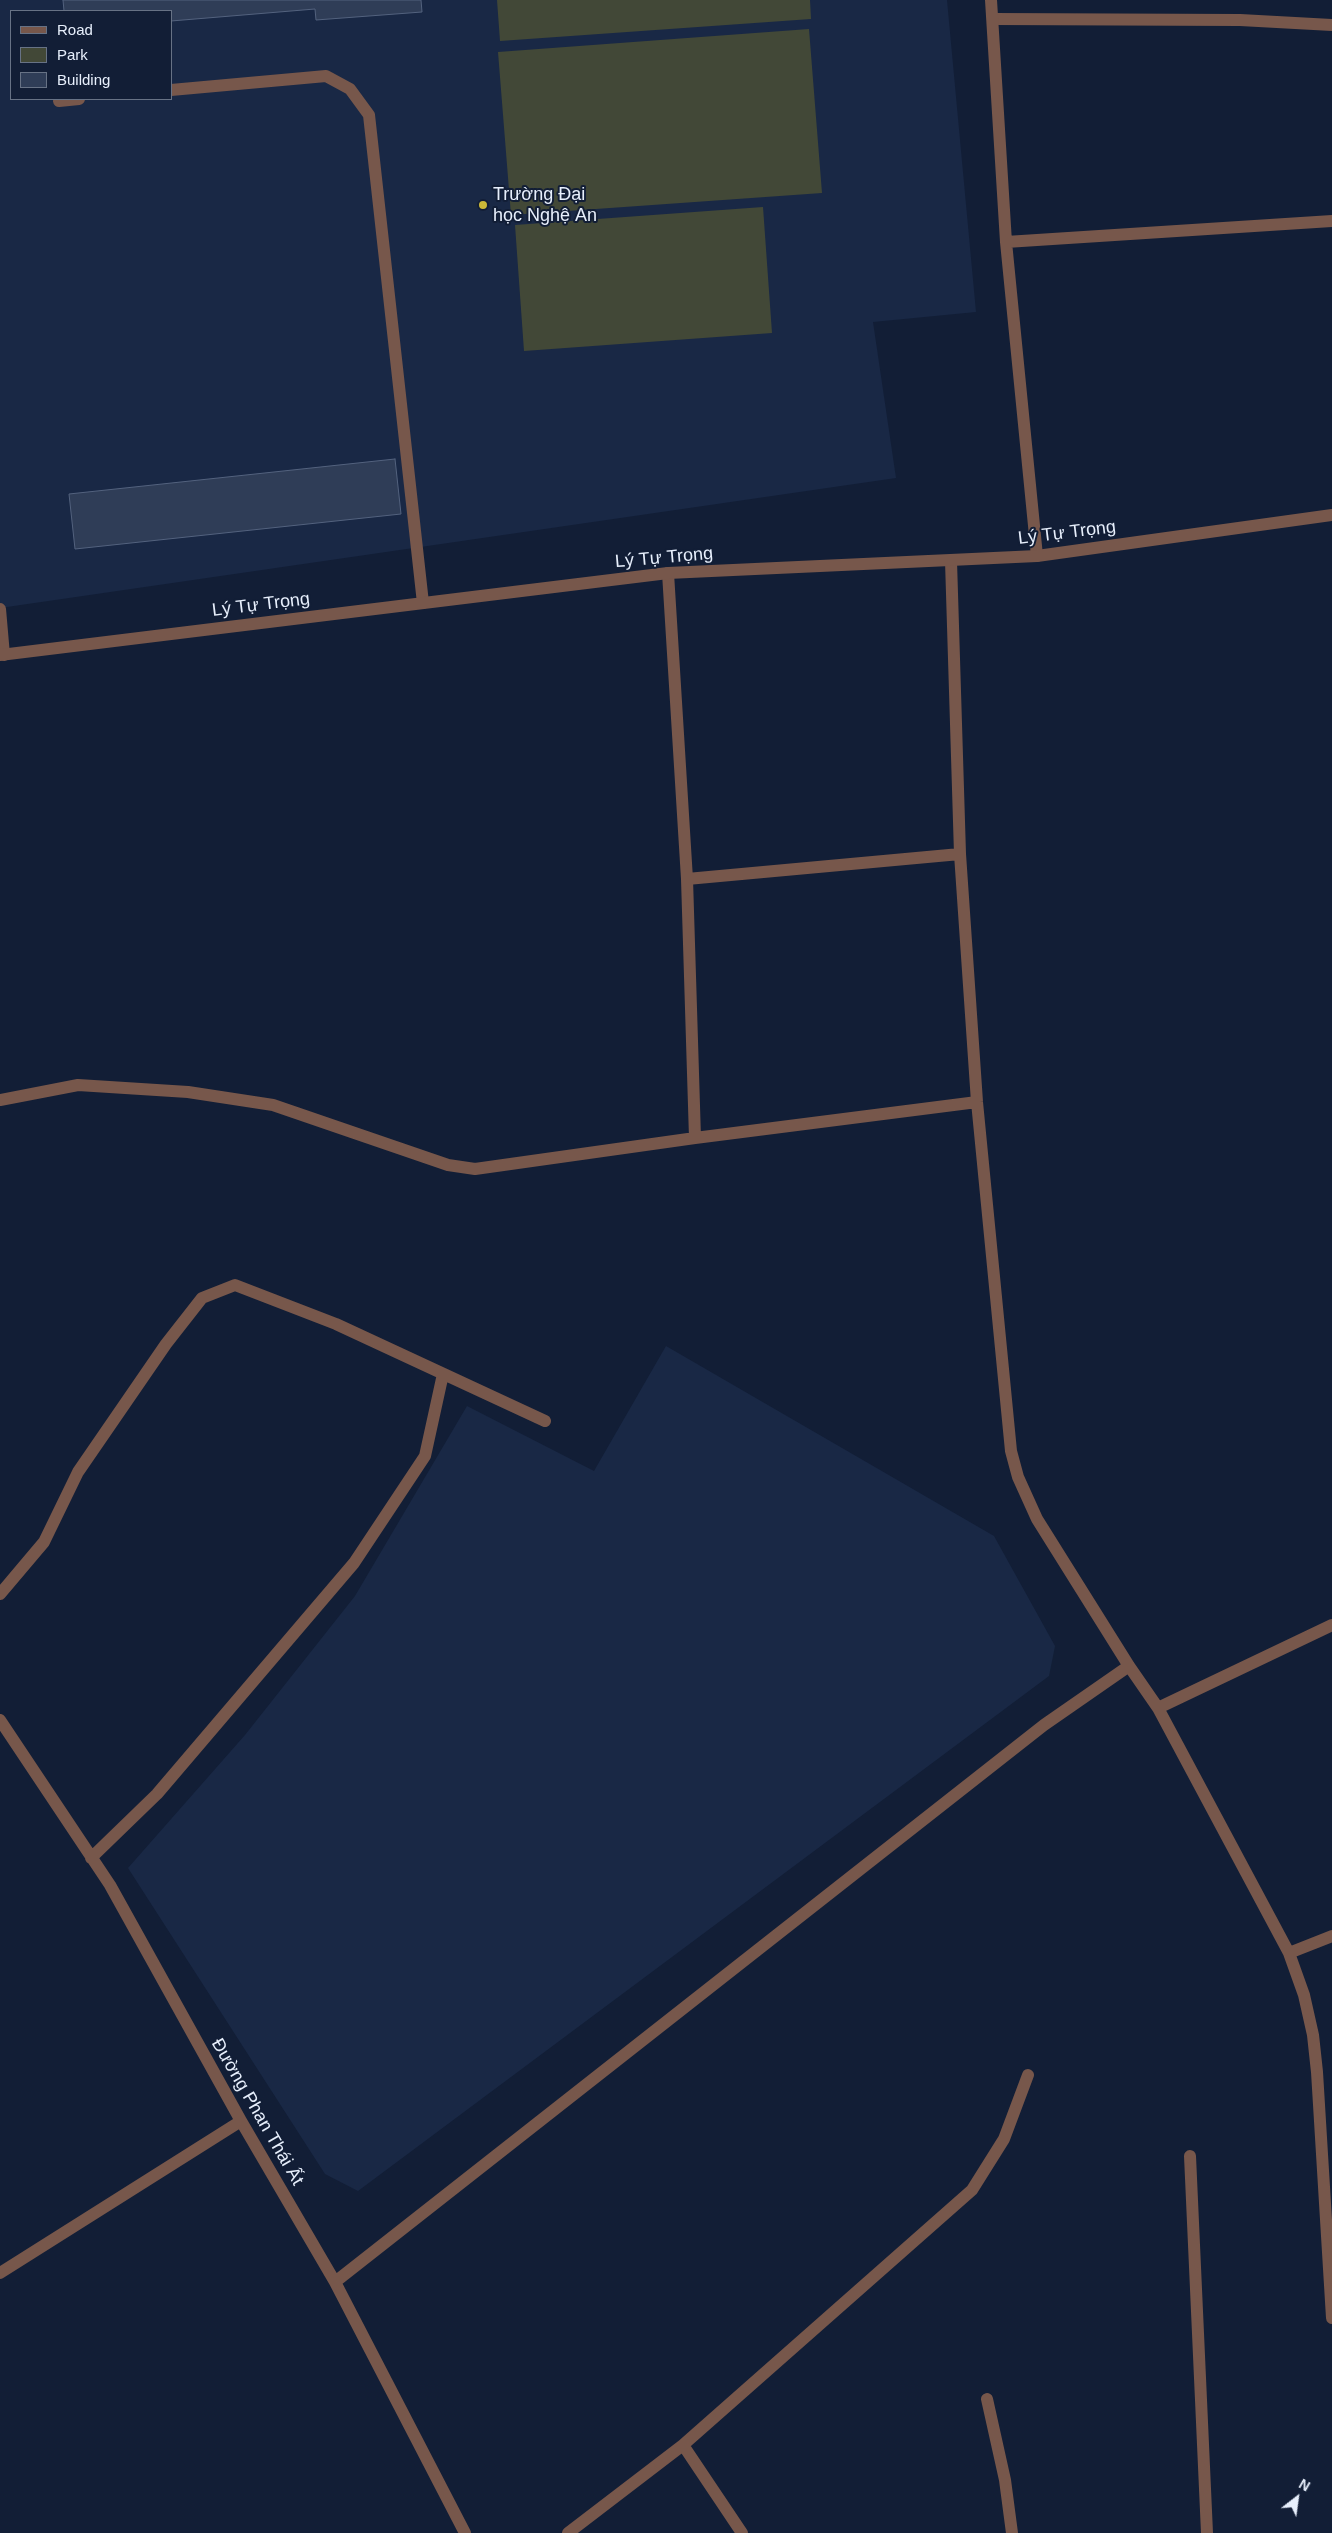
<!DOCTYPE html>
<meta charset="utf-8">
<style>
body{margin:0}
#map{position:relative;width:1332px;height:2533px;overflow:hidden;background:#121e36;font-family:Helvetica,sans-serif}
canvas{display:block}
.legend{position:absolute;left:10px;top:10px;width:162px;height:90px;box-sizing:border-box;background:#121e36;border:1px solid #677285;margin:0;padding:6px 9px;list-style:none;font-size:15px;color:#e7effc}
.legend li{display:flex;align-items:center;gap:10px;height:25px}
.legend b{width:25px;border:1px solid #677285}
.north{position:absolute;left:1272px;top:2473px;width:50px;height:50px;-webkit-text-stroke:4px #121e36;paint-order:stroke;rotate:30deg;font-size:14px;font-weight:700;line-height:20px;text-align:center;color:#e7effc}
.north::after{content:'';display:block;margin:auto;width:18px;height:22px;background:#e7effc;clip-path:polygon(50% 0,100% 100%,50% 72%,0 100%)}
</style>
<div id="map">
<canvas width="1332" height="2533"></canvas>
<ul class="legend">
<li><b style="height:6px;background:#77574b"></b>Road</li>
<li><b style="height:14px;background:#424837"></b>Park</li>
<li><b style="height:14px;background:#2f3d57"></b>Building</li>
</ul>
<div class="north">N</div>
</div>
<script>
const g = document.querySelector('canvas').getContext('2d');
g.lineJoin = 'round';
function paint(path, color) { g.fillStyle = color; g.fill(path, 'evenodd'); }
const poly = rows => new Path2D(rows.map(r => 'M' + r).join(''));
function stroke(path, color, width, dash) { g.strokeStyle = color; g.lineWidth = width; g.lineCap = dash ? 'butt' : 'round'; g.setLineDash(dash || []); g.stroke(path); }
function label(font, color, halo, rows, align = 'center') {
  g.font = font + ' Helvetica,sans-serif'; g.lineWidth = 4; g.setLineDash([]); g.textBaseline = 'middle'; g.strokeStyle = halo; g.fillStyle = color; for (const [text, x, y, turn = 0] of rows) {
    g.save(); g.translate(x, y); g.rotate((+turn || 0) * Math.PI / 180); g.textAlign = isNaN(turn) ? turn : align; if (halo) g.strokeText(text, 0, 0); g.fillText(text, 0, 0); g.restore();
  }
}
const built = poly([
 [0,0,947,0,976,312,873,322,896,478,0,608],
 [11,11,171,11,171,99,11,99],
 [666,1346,994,1536,1055,1646,1049,1676,358,2191,325,2174,128,1868,245,1735,355,1596,467,1406,594,1471]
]);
const green = poly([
 [497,0,810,0,811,19,500,41],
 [809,29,822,193,511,215,498,52],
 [763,207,772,333,524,351,515,225]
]);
const building = poly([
 [63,0,421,0,422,12,316,20,315,9,171,21,171,11,64,11,63,0],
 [395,459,401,514,75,549,69,494,395,459]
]);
const service = poly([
 [993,19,1240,20,1332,25],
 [171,90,326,76,350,89,369,115,423,603],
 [59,101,79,99],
 [0,609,4,655]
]);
const minor = poly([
 [991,0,1006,242,1037,556],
 [1006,242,1332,221],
 [951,561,960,854,977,1102,1011,1451,1018,1477,1037,1519,1129,1666,1158,1708,1289,1953,1304,1995,1313,2035,1317,2072,1332,2318],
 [668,573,687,879,695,1138],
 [687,879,960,854],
 [0,1100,78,1085,188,1092,273,1105,448,1165,475,1169,695,1138,977,1102],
 [0,1594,44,1542,78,1472,166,1344,202,1298,235,1285,336,1324,545,1421],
 [1158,1708,1332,1625],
 [0,1720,110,1885,241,2121,335,2282,465,2533],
 [91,1858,157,1794,354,1563,425,1456,443,1374],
 [1289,1953,1332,1936],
 [1190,2156,1207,2533],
 [0,2273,241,2121],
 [335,2282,1044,1725,1129,1666],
 [987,2399,1005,2480,1012,2533],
 [683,2445,742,2533],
 [568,2533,683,2445,972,2190,1004,2139,1028,2075]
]);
const tertiary = poly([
 [0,655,668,573,1037,556,1332,515]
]);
const markers = [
 [483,205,5,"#ccb938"]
];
const poiNames = [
 ["Trường Đại",493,195],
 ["học Nghệ An",493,216]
];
const streetNames = [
 ["Lý Tự Trọng",1067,533,-7],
 ["Lý Tự Trọng",664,558,-5],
 ["Lý Tự Trọng",261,605,-7],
 ["Đường Phan Thái Ất",257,2112,60]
];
paint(built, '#192845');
paint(green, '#424837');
paint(building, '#2f3d57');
stroke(building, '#53627e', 1);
stroke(service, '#77574b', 12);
stroke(minor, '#77574b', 12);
stroke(tertiary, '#77574b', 12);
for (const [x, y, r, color] of markers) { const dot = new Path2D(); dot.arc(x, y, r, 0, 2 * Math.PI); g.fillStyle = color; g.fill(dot); stroke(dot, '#121e36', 2); }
label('18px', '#e7effc', '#121e36', poiNames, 'left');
label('18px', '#e7effc', '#121e36', streetNames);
</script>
